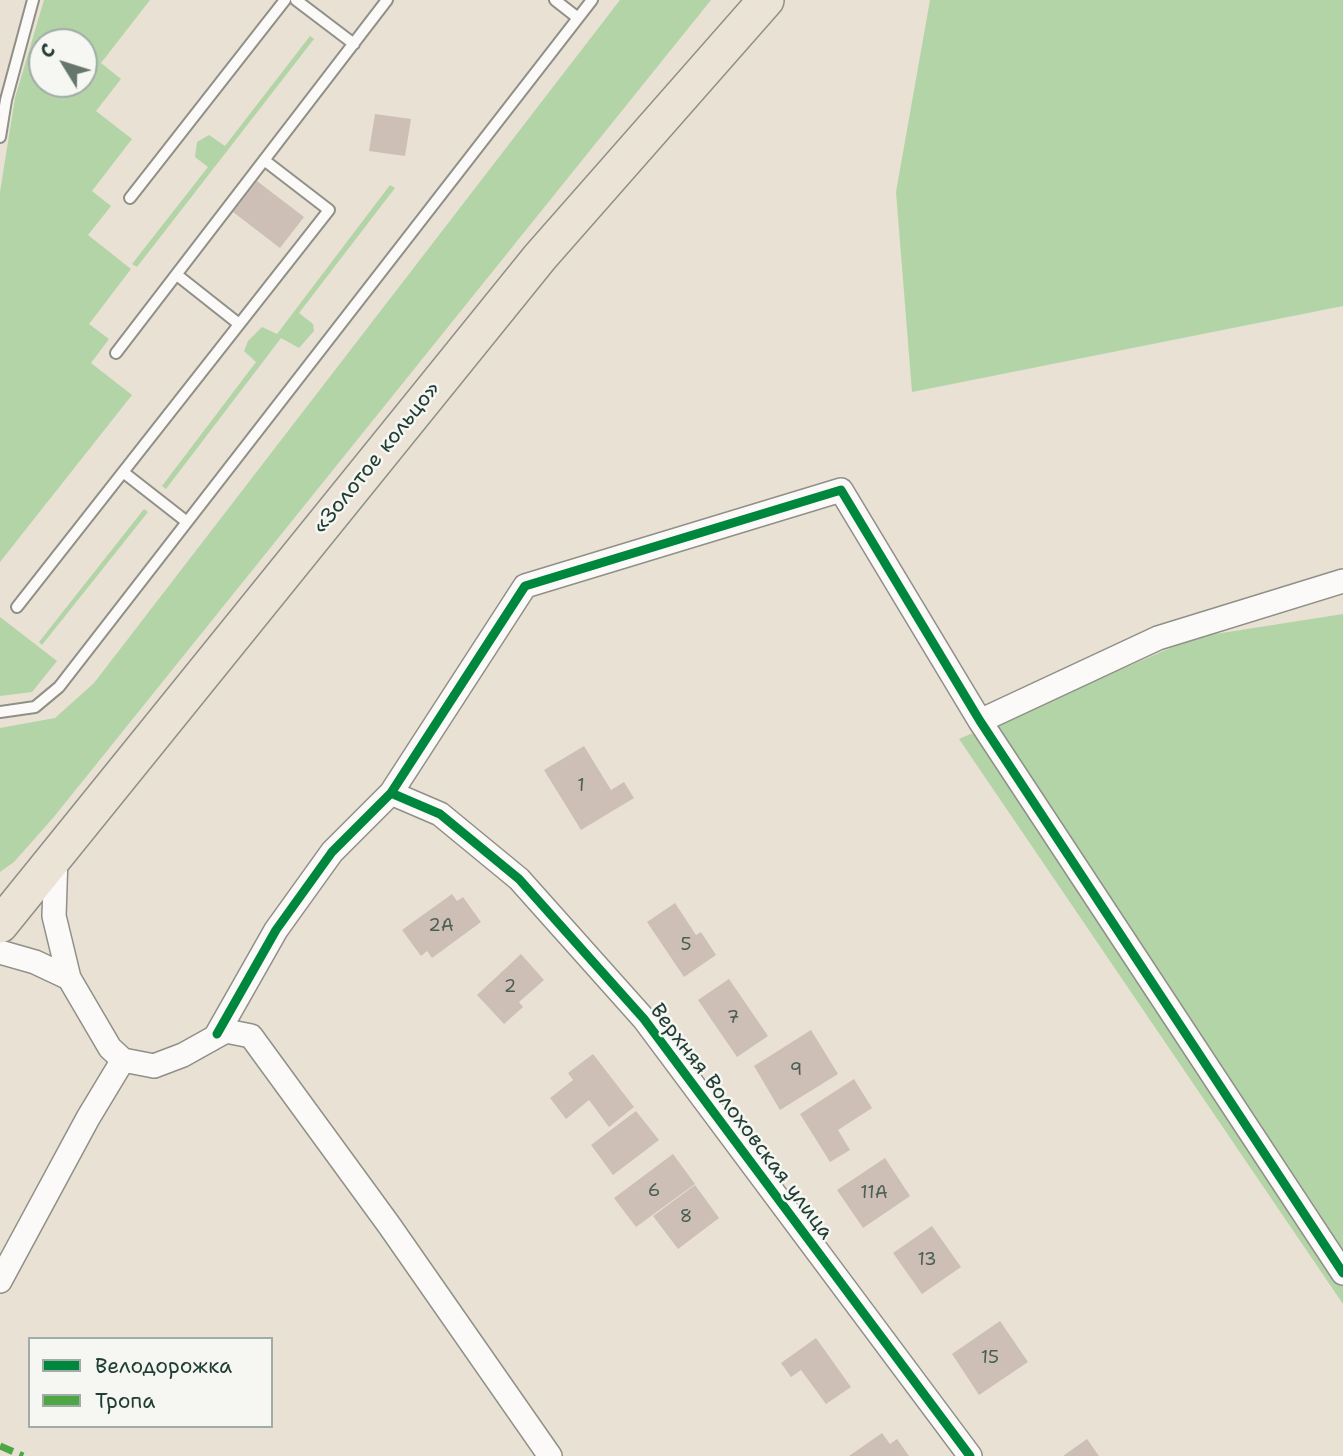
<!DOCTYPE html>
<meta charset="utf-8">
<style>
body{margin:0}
#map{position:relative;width:1343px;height:1456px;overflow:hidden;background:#e9e1d3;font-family:"Shantell Sans",sans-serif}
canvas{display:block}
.legend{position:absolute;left:28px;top:1337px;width:245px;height:91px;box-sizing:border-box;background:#f6f6f2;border:2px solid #a0aca6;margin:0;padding:9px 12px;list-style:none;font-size:21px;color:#1f3d34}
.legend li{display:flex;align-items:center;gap:14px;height:35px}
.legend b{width:35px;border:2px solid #a0aca6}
.north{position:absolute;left:28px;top:28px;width:70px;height:70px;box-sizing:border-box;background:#f6f6f2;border:2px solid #a0aca6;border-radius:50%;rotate:308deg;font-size:19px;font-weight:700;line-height:28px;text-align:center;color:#1f3d34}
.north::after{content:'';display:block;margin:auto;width:24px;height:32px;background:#66766c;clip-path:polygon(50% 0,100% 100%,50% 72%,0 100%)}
</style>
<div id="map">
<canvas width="1343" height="1456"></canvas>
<ul class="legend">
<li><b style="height:9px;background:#00873e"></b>Велодорожка</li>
<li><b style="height:9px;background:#4fa644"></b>Тропа</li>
</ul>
<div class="north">С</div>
</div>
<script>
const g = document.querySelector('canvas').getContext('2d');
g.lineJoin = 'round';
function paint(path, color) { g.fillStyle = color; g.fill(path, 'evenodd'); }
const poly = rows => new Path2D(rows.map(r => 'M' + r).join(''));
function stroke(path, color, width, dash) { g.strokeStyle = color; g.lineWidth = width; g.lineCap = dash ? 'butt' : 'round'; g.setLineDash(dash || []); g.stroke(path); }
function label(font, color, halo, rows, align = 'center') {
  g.font = font + ' "Shantell Sans",sans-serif'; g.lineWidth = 5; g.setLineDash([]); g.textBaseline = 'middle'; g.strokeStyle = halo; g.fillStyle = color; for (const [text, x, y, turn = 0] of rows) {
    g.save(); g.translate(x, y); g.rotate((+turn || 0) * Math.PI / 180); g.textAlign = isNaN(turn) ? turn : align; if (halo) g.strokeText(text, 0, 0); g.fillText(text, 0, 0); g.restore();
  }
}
const green = poly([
 [44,0,150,0,101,63,121,79,96,111,132,139,92,191,111,206,88,235,131,269,89,324,109,339,91,363,132,395,0,562,0,192,15,98],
 [42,42,84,42,84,84,42,84],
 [620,0,711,0,53,818,14,862,0,872,0,728,55,718,94,683],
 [930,0,1343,0,1343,306,912,392,896,192],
 [310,36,314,39,137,267,132,264,208,167,195,157,197,142,209,135,225,146],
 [390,185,395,188,299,313,313,324,314,331,299,348,281,338,166,489,162,486,256,362,244,351,248,341,262,327,277,334],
 [144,509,148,512,42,645,39,642],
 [1343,614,1343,1304,959,739,1196,637],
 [0,617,57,661,32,692,0,696]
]);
const building = poly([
 [375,114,411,119,405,156,369,151],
 [257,181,304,217,280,248,233,212],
 [584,746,611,790,624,782,634,798,581,830,544,770],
 [452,894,457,901,463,897,481,922,432,958,427,951,421,956,402,930],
 [675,903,696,935,701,932,716,955,684,977,647,922],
 [521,954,544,980,519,1002,523,1007,504,1024,477,995],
 [729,979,768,1036,737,1057,698,1000],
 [811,1030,838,1074,780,1110,754,1066],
 [593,1054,634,1107,609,1127,589,1100,566,1119,550,1098,573,1080,568,1073],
 [854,1079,872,1108,838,1130,850,1150,830,1162,800,1114],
 [636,1111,659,1140,613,1175,591,1145],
 [673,1154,695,1184,636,1227,614,1198],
 [885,1158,910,1196,863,1228,837,1190],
 [695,1185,719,1218,678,1249,653,1216],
 [932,1226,961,1267,922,1294,893,1253],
 [1000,1321,1028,1362,979,1395,952,1354],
 [816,1338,851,1387,826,1404,801,1370,791,1377,781,1363],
 [882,1433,890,1444,897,1439,909,1456,849,1456],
 [1087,1439,1099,1456,1063,1456]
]);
const lane = poly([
 [296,0,354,44],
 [555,0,578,18],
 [0,137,6,100,33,0],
 [130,198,285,0],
 [177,275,239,324],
 [116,353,387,0],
 [123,472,187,522],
 [17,607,329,210,264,160],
 [0,712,35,707,59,687,592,0]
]);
const street = poly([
 [980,721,1158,638,1343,581],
 [391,793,525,586,841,490,980,721,1343,1273],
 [56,856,54,916,69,978,110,1048,123,1060,154,1066,183,1055,226,1031,251,1036,389,1225,550,1456],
 [0,952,35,962,69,978],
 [217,1034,276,930,332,852,391,793,440,814,519,879,644,1019,970,1456],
 [0,1281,88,1118,123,1060]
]);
const primary = poly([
 [0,925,540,257,766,0]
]);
const quiet = poly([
 [0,1446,23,1456]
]);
const cycleway = poly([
 [391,793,525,586,841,490,980,721,1343,1273],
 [217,1034,276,930,332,852,391,793,440,814,519,879,644,1019,970,1456]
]);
const numberNames = [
 ["1",581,786],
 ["2А",441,926],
 ["5",686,945],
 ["2",510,987],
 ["7",733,1018],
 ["9",796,1070],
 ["6",654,1191],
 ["11А",874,1193],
 ["8",686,1217],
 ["13",927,1260],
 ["15",990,1358]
];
const streetNames = [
 ["«Золотое кольцо»",377,458,-51],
 ["Верхняя Волоховская улица",741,1122,53]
];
paint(green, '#b3d4a7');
paint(building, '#cdbfb5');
stroke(lane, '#8f9088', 14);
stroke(street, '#8f9088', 26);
stroke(primary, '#8f9088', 38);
stroke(lane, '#fcfaf8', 10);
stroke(street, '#fcfaf8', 23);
stroke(primary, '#ece3d7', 35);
stroke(quiet, '#4fa644', 7, [14, 7]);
stroke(cycleway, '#00873e', 9);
label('18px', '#4a5e54', null, numberNames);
label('21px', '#1f3d34', '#f6f6f2', streetNames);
</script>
